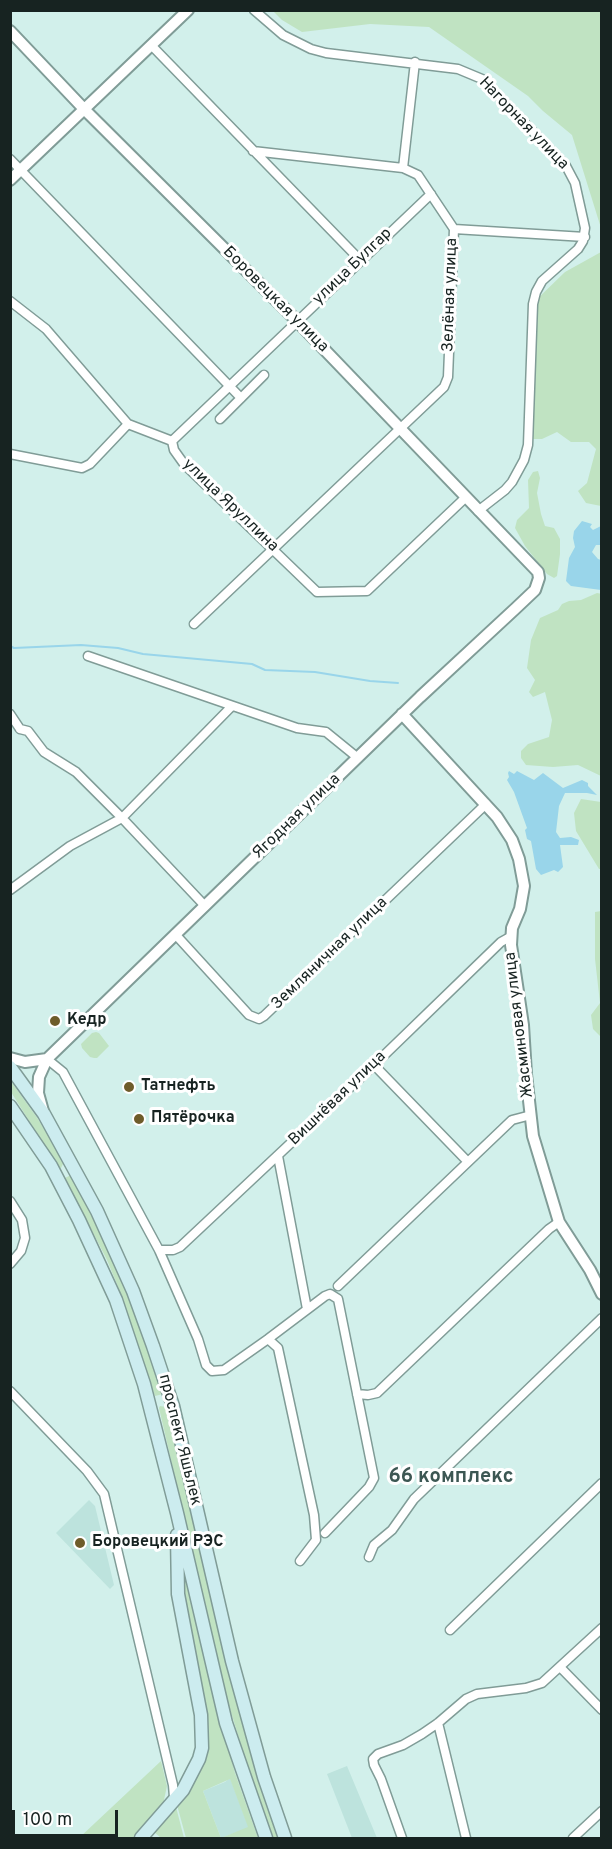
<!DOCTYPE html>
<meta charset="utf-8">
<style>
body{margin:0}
#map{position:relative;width:612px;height:1849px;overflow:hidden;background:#d2f0eb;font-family:Overpass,sans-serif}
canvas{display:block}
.frame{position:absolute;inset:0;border:12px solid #172321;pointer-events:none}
.scale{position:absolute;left:12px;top:1810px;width:106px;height:27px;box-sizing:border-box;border:3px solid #172321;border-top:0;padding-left:8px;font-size:18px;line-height:21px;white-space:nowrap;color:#172321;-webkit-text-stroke:4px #fff;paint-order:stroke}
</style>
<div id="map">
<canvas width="612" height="1849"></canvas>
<div class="frame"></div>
<div class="scale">100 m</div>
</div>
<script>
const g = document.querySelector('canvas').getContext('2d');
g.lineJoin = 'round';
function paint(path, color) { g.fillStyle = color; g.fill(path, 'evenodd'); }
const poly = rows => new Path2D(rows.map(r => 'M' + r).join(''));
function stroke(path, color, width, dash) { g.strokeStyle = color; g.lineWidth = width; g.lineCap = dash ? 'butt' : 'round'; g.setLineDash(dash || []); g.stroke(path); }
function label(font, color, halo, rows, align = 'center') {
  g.font = font + ' Overpass,sans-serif'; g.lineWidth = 6; g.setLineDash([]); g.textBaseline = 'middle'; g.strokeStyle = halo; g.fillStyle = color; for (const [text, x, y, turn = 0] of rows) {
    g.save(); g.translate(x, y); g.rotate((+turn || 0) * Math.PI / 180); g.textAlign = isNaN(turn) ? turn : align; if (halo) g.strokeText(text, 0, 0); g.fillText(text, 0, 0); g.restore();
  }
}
const built = poly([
 [89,1500,95,1506,114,1585,110,1589,56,1533],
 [347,1766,377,1838,352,1838,327,1774],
 [230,1778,249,1828,221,1838,203,1791,225,1782]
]);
const green = poly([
 [273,11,601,11,601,228,572,135,543,111,528,96,429,27,370,24,302,32,282,20],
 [601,252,601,506,586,503,578,491,587,483,596,449,589,442,571,442,557,432,542,439,530,439,534,302,565,272],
 [538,471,540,478,537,493,541,514,545,526,554,528,560,539,560,554,557,576,554,578,547,574,525,546,515,528,517,520,529,508,528,480,533,472],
 [597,593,602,594,601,776,578,765,553,767,526,765,521,758,521,751,528,744,549,737,552,720,545,692,533,697,529,692,535,680,527,668,531,640,540,618,558,610,562,604,569,601,581,600],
 [581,799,601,802,601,869,599,869,576,831,574,813],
 [601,911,602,911,601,1037,593,1029,591,1015,600,1003,595,959,595,912],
 [96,1032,99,1033,109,1046,97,1058,94,1058,90,1057,82,1048,81,1044,92,1033],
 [10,1080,38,1119,64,1162,61,1168,58,1167,11,1092],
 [71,1175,113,1257,128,1291,163,1394,155,1396,121,1294,107,1260,65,1178],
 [160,1406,166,1407,168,1410,245,1733,278,1838,270,1838,225,1693,159,1408],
 [181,1553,215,1698,235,1773,258,1838,186,1838,177,1805,203,1760,183,1604],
 [230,1779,248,1827,221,1838,203,1791],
 [161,1761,167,1786,164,1800,166,1802,135,1838,79,1838],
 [176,1807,184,1838,161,1838,154,1832]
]);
const water = poly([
 [582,521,592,524,590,527,593,530,601,526,601,545,596,545,592,552,598,559,601,560,601,590,571,586,566,581,569,558,575,547,573,538,574,531],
 [509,771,514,774,517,771,534,780,543,773,563,788,582,780,588,783,588,786,597,795,587,793,565,793,559,806,556,832,560,838,571,837,579,840,578,845,560,845,563,867,558,872,554,870,541,875,536,869,531,841,527,839,525,830,527,828,514,792,507,780,509,777,508,773]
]);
const stream = poly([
 [10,646,14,648,81,645,118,648,143,654,252,664,265,670,315,672,370,681,398,683]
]);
const minor = poly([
 [254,10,283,35,311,49,326,53,458,69,482,79,566,166,575,183,585,228,583,241,578,249,542,281,536,292,533,304,528,445,524,460,512,482,505,490,478,511],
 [152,46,360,260],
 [10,159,241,398],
 [403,168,415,62],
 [454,229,585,237],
 [10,301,46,329,128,424,172,441,174,450,184,464,317,592,367,591,465,498],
 [220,419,264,375],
 [172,441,431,194],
 [10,454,82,468,90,464,128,424],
 [194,624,444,387,448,377,454,229,418,175,403,168,253,151],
 [88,656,297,728,326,732,358,758],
 [10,714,20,729],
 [20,729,28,731,44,752,76,772,122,818,205,906],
 [10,890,70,846,122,818,232,706],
 [175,934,249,1015,259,1019,264,1016,486,804],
 [47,1059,63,1072,159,1250,198,1339,206,1365,212,1371,224,1370,268,1339,325,1296,330,1294,338,1299,374,1478,369,1487,325,1533],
 [374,1065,468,1162],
 [278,1156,307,1309],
 [10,1201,22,1220,25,1238,21,1251,10,1264],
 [159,1250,173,1250,180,1247,374,1065,501,942,510,937],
 [338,1286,512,1120,531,1115],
 [268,1339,278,1348,314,1515,316,1540,300,1561],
 [10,1391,87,1471,104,1494,173,1785,174,1797,172,1802],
 [357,1394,368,1395,377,1393,549,1229,559,1222],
 [369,1557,374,1545,392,1530,414,1499,602,1318],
 [450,1630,602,1483],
 [560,1667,602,1710],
 [438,1723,466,1838],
 [402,1838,381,1779,374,1765,373,1759,378,1754,403,1745,422,1734,438,1723,466,1699,477,1694,526,1688,542,1683,602,1628],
 [573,1838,602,1811]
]);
const tertiary = poly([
 [10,31,84,109,297,321,538,572,539,578,535,590,516,608,420,697,47,1059,39,1077,38,1093,43,1111],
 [10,180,188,10],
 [402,714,497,817,512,840,519,859,524,886,520,909,512,928,511,945,523,1025,526,1074,533,1136,559,1222,590,1270,602,1294],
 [10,1058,25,1062,47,1059]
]);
const secondary = poly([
 [10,1067,44,1114,97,1211,133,1291,153,1346,173,1406,232,1661,264,1777,285,1838],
 [10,1106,51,1166,79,1220,116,1300,144,1384,177,1513,226,1723,266,1838],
 [141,1838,183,1790,199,1759,202,1748,201,1715,178,1594,177,1535]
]);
const markers = [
 [55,1021,6,"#6e5c2a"],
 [129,1087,6,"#6e5c2a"],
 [139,1119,6,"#6e5c2a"],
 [80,1543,6,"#6e5c2a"]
];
const streetNames = [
 ["Нагорная улица",523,124,46],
 ["улица Булгар",353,267,-44],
 ["Зелёная улица",451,295,-88],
 ["Боровецкая улица",275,300,45],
 ["улица Яруллина",230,506,44],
 ["Ягодная улица",297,817,-44],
 ["Земляничная улица",330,954,-44],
 ["Жасминовая улица",520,1025,-97],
 ["Вишнёвая улица",338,1099,-44],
 ["проспект Яшьлек",179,1440,76]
];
const poiNames = [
 ["Кедр",67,1021],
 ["Татнефть",141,1087],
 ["Пятёрочка",151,1119],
 ["Боровецкий РЭС",92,1543]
];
const quarterNames = [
 ["66 комплекс",451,1478]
];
paint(built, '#bde3dd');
paint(green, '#c0e3c2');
paint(water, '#99d5ea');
stroke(stream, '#99d5ea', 2);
stroke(minor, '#809c97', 11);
stroke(tertiary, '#809c97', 14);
stroke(secondary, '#809c97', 15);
stroke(minor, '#fff', 8);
stroke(tertiary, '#fff', 10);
stroke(secondary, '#ccecef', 12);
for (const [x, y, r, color] of markers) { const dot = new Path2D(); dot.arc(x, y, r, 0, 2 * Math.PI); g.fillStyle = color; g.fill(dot); stroke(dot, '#fff', 2); }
label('16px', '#172321', '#fff', streetNames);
label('bold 16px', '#172321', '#fff', poiNames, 'left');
label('bold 20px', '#3c5753', '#fff', quarterNames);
</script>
